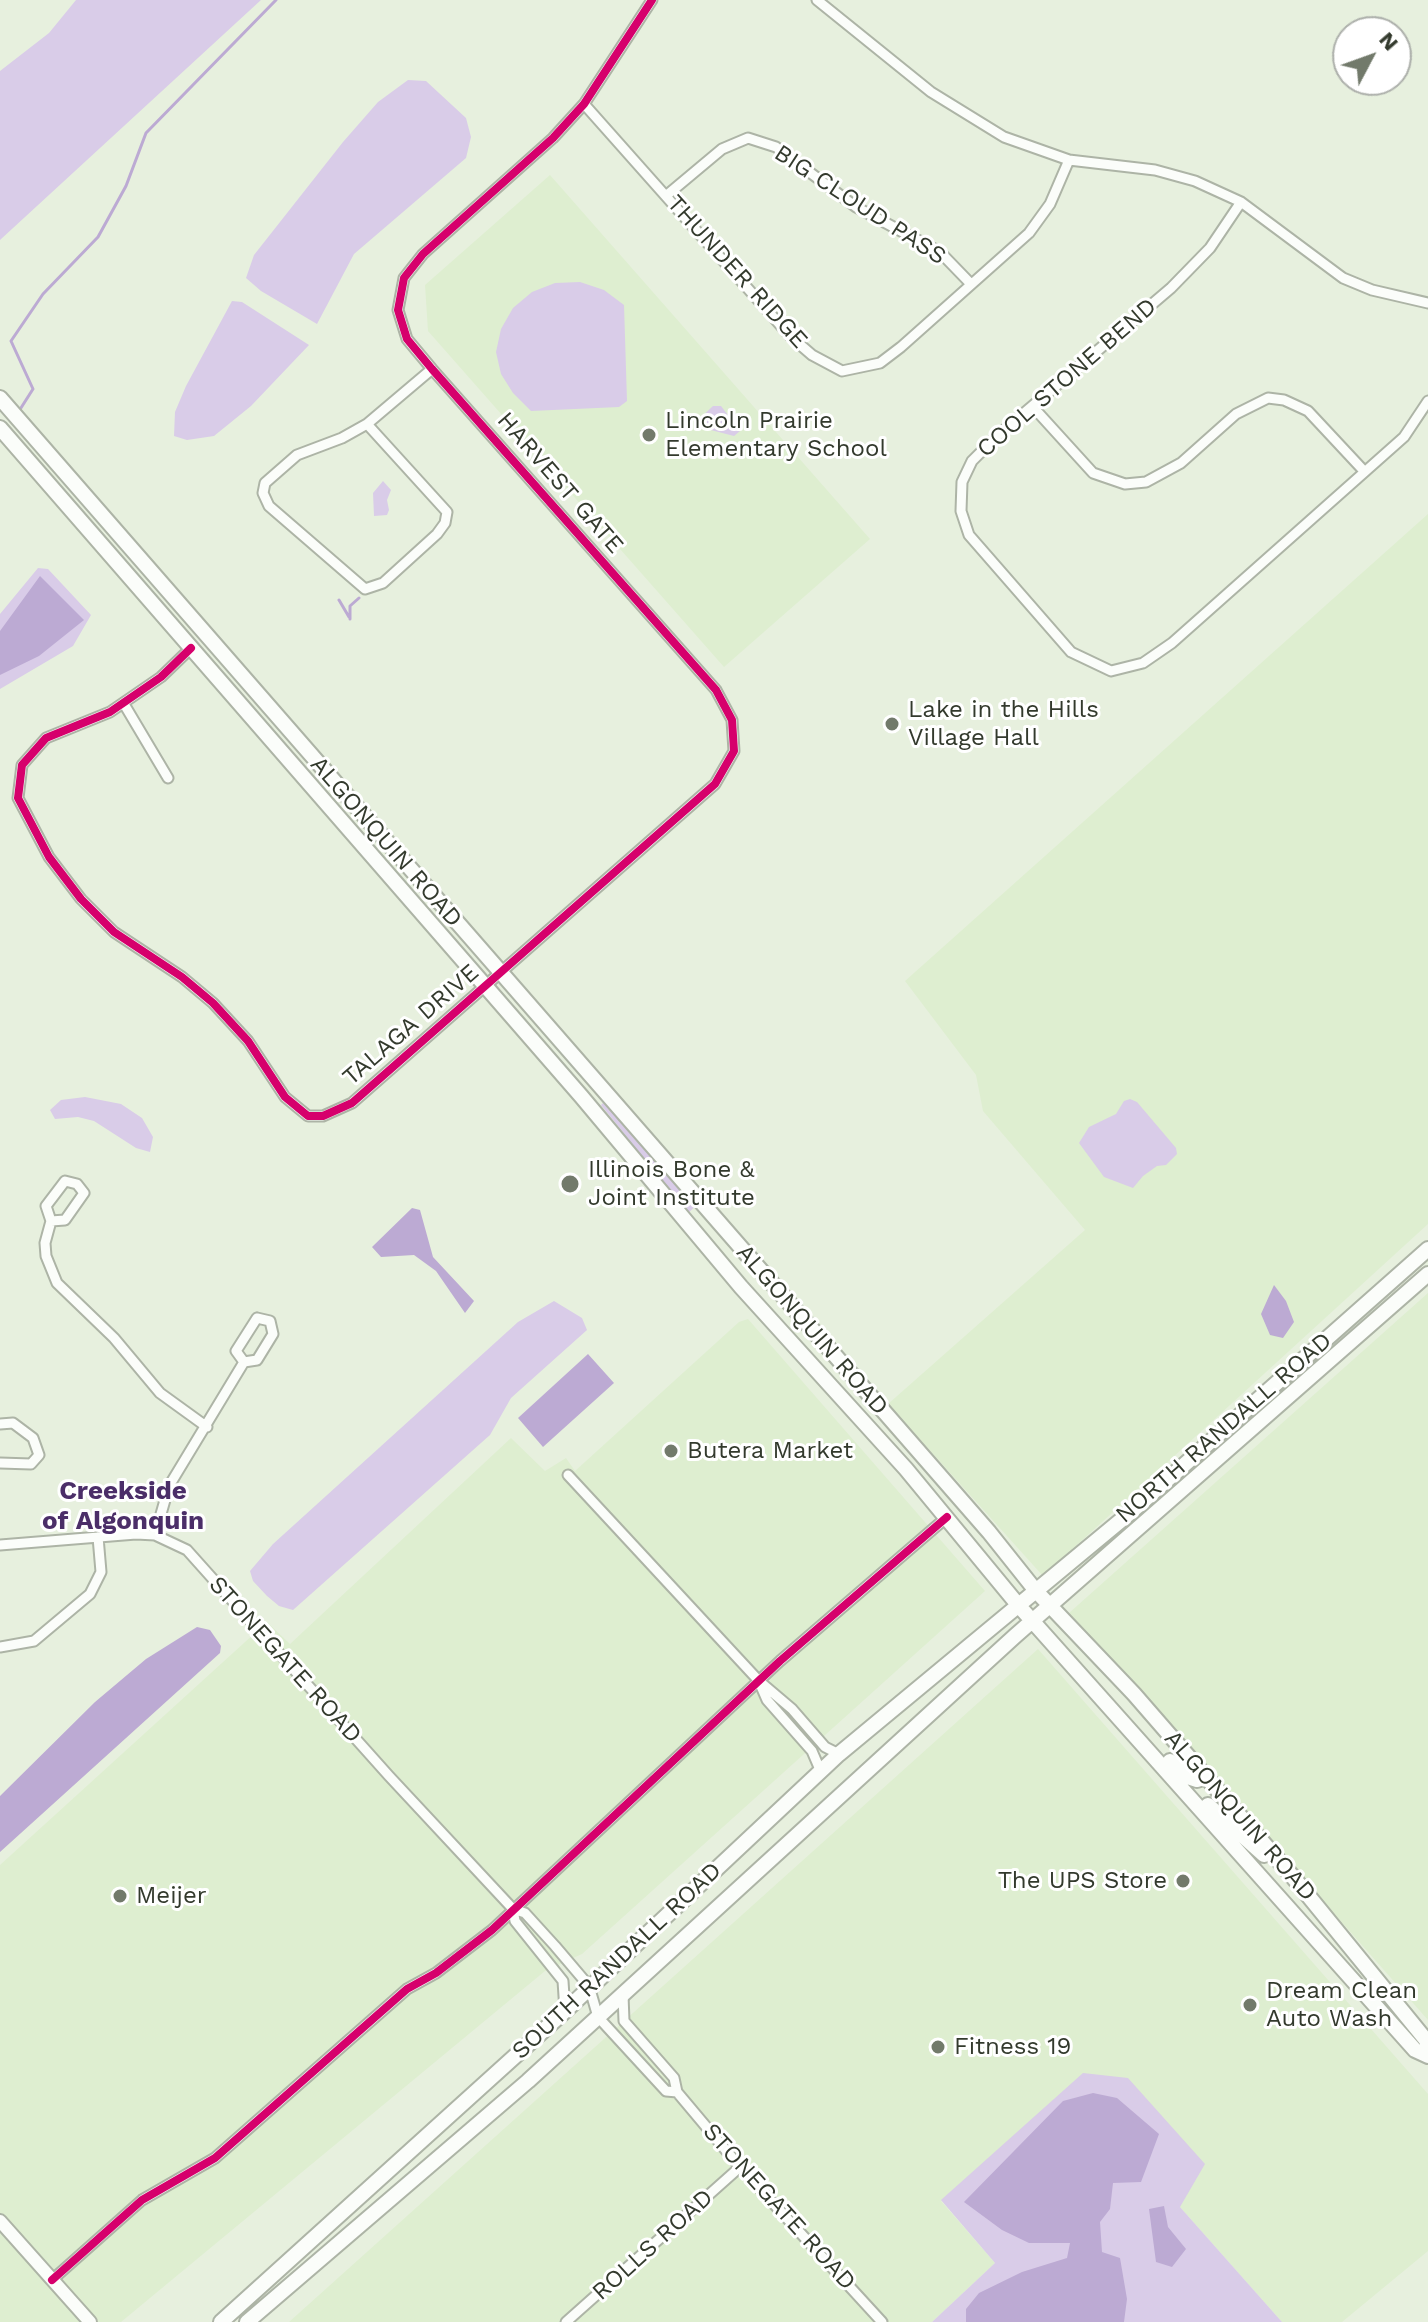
<!DOCTYPE html>
<style>
body{margin:0}
#map{position:relative;width:1428px;height:2322px;overflow:hidden;background:#e7f0de;font-family:"Work Sans",sans-serif}
canvas{display:block}
.north{position:absolute;left:1332px;top:16px;width:80px;height:80px;box-sizing:border-box;background:#fff;border:2px solid #adb0ab;border-radius:50%;rotate:49deg;font-size:22px;font-weight:700;line-height:32px;text-align:center;color:#333a2d}
.north::after{content:'';display:block;margin:auto;width:28px;height:36px;background:#727a6b;clip-path:polygon(50% 0,100% 100%,50% 72%,0 100%)}
</style>
<div id="map">
<canvas width="1428" height="2322"></canvas>
<div class="north">N</div>
</div>
<script>
const g = document.querySelector('canvas').getContext('2d');
g.lineJoin = 'round';
function paint(path, color) { g.fillStyle = color; g.fill(path, 'evenodd'); }
const poly = rows => new Path2D(rows.map(r => 'M' + r).join(''));
function stroke(path, color, width, dash) { g.strokeStyle = color; g.lineWidth = width; g.lineCap = dash ? 'butt' : 'round'; g.setLineDash(dash || []); g.stroke(path); }
function label(font, color, halo, rows, align = 'center') {
  g.font = font + ' "Work Sans",sans-serif'; g.lineWidth = 6; g.setLineDash([]); g.textBaseline = 'middle'; g.strokeStyle = halo; g.fillStyle = color; for (const [text, x, y, turn = 0] of rows) {
    g.save(); g.translate(x, y); g.rotate((+turn || 0) * Math.PI / 180); g.textAlign = isNaN(turn) ? turn : align; if (halo) g.strokeText(text, 0, 0); g.fillText(text, 0, 0); g.restore();
  }
}
const built = poly([
 [550,175,870,539,724,667,428,331,425,285],
 [1428,514,1428,1224,1043,1576,888,1404,1085,1230,983,1111,976,1075,905,981],
 [1428,1293,1428,2020,1069,1613],
 [748,1319,985,1591,582,1954,545,1971,121,2322,0,2322,0,1865,267,1622,290,1644,511,1438,545,1471,566,1458,575,1471,739,1322],
 [1038,1649,1428,2094,1428,2251,1342,2322,1282,2322,1180,2207,941,2201,995,2263,932,2322,289,2322]
]);
const green = poly([
 [76,0,261,0,0,240,0,71,49,33],
 [408,80,426,81,466,118,471,137,466,158,354,254,317,324,261,291,246,278,254,255,343,142,378,102],
 [580,282,604,290,624,305,627,401,619,407,531,411,513,393,501,374,496,352,501,329,513,308,532,292,555,283],
 [232,301,242,302,309,345,251,406,214,436,187,440,174,436,175,412,186,386],
 [713,406,721,406,740,431,734,436,707,429,696,422],
 [383,481,391,490,387,500,389,510,387,515,374,516,373,493],
 [38,568,48,569,91,615,73,646,0,689,0,614],
 [85,1097,121,1104,142,1118,153,1137,150,1152,136,1148,94,1121,78,1117,55,1119,50,1110,61,1100],
 [1130,1099,1137,1102,1176,1148,1177,1154,1166,1165,1157,1166,1143,1176,1133,1188,1104,1177,1079,1143,1089,1127,1116,1114,1124,1101],
 [603,1103,698,1204,688,1213,601,1105],
 [554,1301,582,1318,587,1330,511,1398,490,1435,293,1610,279,1606,267,1596,253,1581,250,1571,273,1544,518,1322],
 [1083,2073,1128,2078,1205,2164,1180,2207,1282,2322,932,2322,995,2263,941,2200]
]);
const water = poly([
 [40,576,84,620,39,656,0,675,0,631],
 [412,1208,420,1210,433,1257,474,1301,465,1313,436,1271,414,1255,381,1257,372,1247],
 [1274,1285,1286,1301,1294,1322,1283,1338,1270,1335,1261,1314],
 [588,1354,614,1383,543,1447,518,1418],
 [197,1627,210,1630,221,1646,220,1653,0,1852,0,1796,95,1702,146,1659],
 [1093,2093,1117,2098,1159,2134,1141,2182,1113,2183,1110,2209,1100,2222,1102,2252,1120,2258,1127,2299,1124,2322,966,2322,966,2309,979,2293,1022,2272,1067,2258,1070,2243,1029,2243,1002,2230,964,2202,1063,2101],
 [1164,2206,1168,2227,1186,2249,1172,2267,1156,2262,1149,2209]
]);
const stream = poly([
 [19,411,33,389,11,341,43,294,98,237,126,186,146,133,276,0],
 [339,600,349,617],
 [350,619,350,606,359,598]
]);
const street = poly([
 [817,0,931,92,1004,137,1069,160,1155,170,1195,181,1241,202,1343,278,1372,290,1428,303],
 [584,104,790,336,812,355,842,371,880,363,901,347,1029,233,1050,204,1069,160],
 [667,195,722,149,748,138,776,147,856,207,940,252,970,283],
 [1241,202,1210,248,1171,288,996,437,972,461,962,482,961,511,969,535,1071,652,1111,671,1143,663,1172,643,1404,437,1428,401],
 [1033,407,1093,473,1125,484,1146,482,1181,463,1236,414,1268,398,1284,400,1308,411,1364,471],
 [367,424,447,512,445,523,437,534,383,583,365,589,269,506,263,493,265,483,297,455,342,438,367,424,432,369],
 [191,648,161,677,110,712,46,738,22,765,18,798,49,857,81,899,114,932,182,977,213,1003,248,1041,285,1097,308,1116,323,1116,352,1103,715,784,734,751,732,720,716,690,432,369,407,339,398,310,404,278,423,254,553,138,584,104,652,0],
 [124,704,168,778],
 [51,1221,65,1220,84,1193,77,1184,65,1181,46,1206,51,1221,45,1243,46,1256,57,1283,114,1338,160,1393,207,1427],
 [257,1318,270,1321,273,1334,257,1360,244,1362,236,1351,257,1318],
 [0,1424,13,1423,33,1438,39,1455,31,1464,0,1463],
 [568,1475,759,1681,792,1709,825,1747,839,1754],
 [155,1535,169,1486,244,1362],
 [0,1545,136,1534,155,1535,187,1550,389,1776,513,1909,525,1913,555,1946,589,1986,598,2017,666,2091,677,2092],
 [0,1647,34,1641,90,1594,101,1572,98,1537],
 [760,1684,767,1700,812,1751,821,1772],
 [513,1909,515,1921,563,1981,565,2011],
 [623,1995,624,2021,674,2078,677,2092,740,2167,882,2322],
 [52,2280,142,2200,215,2158,407,1989,436,1973,492,1930,780,1661,947,1517],
 [566,2322,740,2167]
]);
const secondary = poly([
 [0,2221,90,2322]
]);
const primary = poly([
 [0,398,989,1532,1036,1591,1134,1694,1293,1877,1426,2040,1428,2048],
 [0,428,581,1096,741,1287,906,1469,1019,1606,1415,2050,1428,2056],
 [1170,1761,1188,1777,1197,1780,1207,1777],
 [1208,1805,1264,1855],
 [221,2322,565,2011,839,1754,1131,1512,1428,1249],
 [247,2322,528,2081,1015,1636,1428,1274]
]);
const cycleway = poly([
 [191,648,161,677,110,712,46,738,22,765,18,798,49,857,81,899,114,932,182,977,213,1003,248,1041,285,1097,308,1116,323,1116,352,1103,715,784,734,751,732,720,716,690,432,369,407,339,398,310,404,278,423,254,553,138,584,104,652,0],
 [52,2280,142,2200,215,2158,407,1989,436,1973,492,1930,780,1661,947,1517]
]);
const markers = [
 [649,435,8,"#727a6b"],
 [892,724,8,"#727a6b"],
 [570,1184,10,"#727a6b"],
 [671,1451,8,"#727a6b"],
 [1183,1881,8,"#727a6b"],
 [120,1896,8,"#727a6b"],
 [1250,2005,8,"#727a6b"],
 [938,2047,8,"#727a6b"]
];
const streetNames = [
 ["BIG CLOUD PASS",860,205,33],
 ["THUNDER RIDGE",737,272,48],
 ["COOL STONE BEND",1067,378,-41],
 ["HARVEST GATE",560,483,49],
 ["ALGONQUIN ROAD",386,842,49],
 ["TALAGA DRIVE",411,1025,-41],
 ["ALGONQUIN ROAD",812,1330,49],
 ["NORTH RANDALL ROAD",1224,1428,-41],
 ["STONEGATE ROAD",285,1660,48],
 ["ALGONQUIN ROAD",1240,1816,49],
 ["SOUTH RANDALL ROAD",617,1961,-43],
 ["STONEGATE ROAD",779,2207,48],
 ["ROLLS ROAD",653,2245,-42]
];
const poiNames = [
 ["Lincoln Prairie",665,421],
 ["Elementary School",665,449],
 ["Lake in the Hills",908,710],
 ["Village Hall",908,738],
 ["Illinois Bone &",588,1170],
 ["Joint Institute",588,1198],
 ["Butera Market",687,1451],
 ["The UPS Store",1167,1881,"right"],
 ["Meijer",136,1896],
 ["Dream Clean",1266,1991],
 ["Auto Wash",1266,2019],
 ["Fitness 19",954,2047]
];
const neighbourhoodNames = [
 ["Creekside",123,1491],
 ["of Algonquin",123,1521]
];
paint(built, '#deeed0');
paint(green, '#d9cce8');
paint(water, '#bcaad3');
stroke(stream, '#bcaad3', 3);
stroke(street, '#adb4a6', 13);
stroke(secondary, '#adb4a6', 16);
stroke(primary, '#adb4a6', 18);
stroke(street, '#fbfdfa', 9);
stroke(secondary, '#fbfdfa', 12);
stroke(primary, '#fbfdfa', 14);
stroke(cycleway, '#d6006c', 8);
for (const [x, y, r, color] of markers) { const dot = new Path2D(); dot.arc(x, y, r, 0, 2 * Math.PI); g.fillStyle = color; g.fill(dot); stroke(dot, '#fff', 3); }
label('24px', '#333a2d', '#fff', streetNames);
label('24px', '#333a2d', '#fff', poiNames, 'left');
label('bold 26px', '#4b2e68', '#fff', neighbourhoodNames);
</script>
